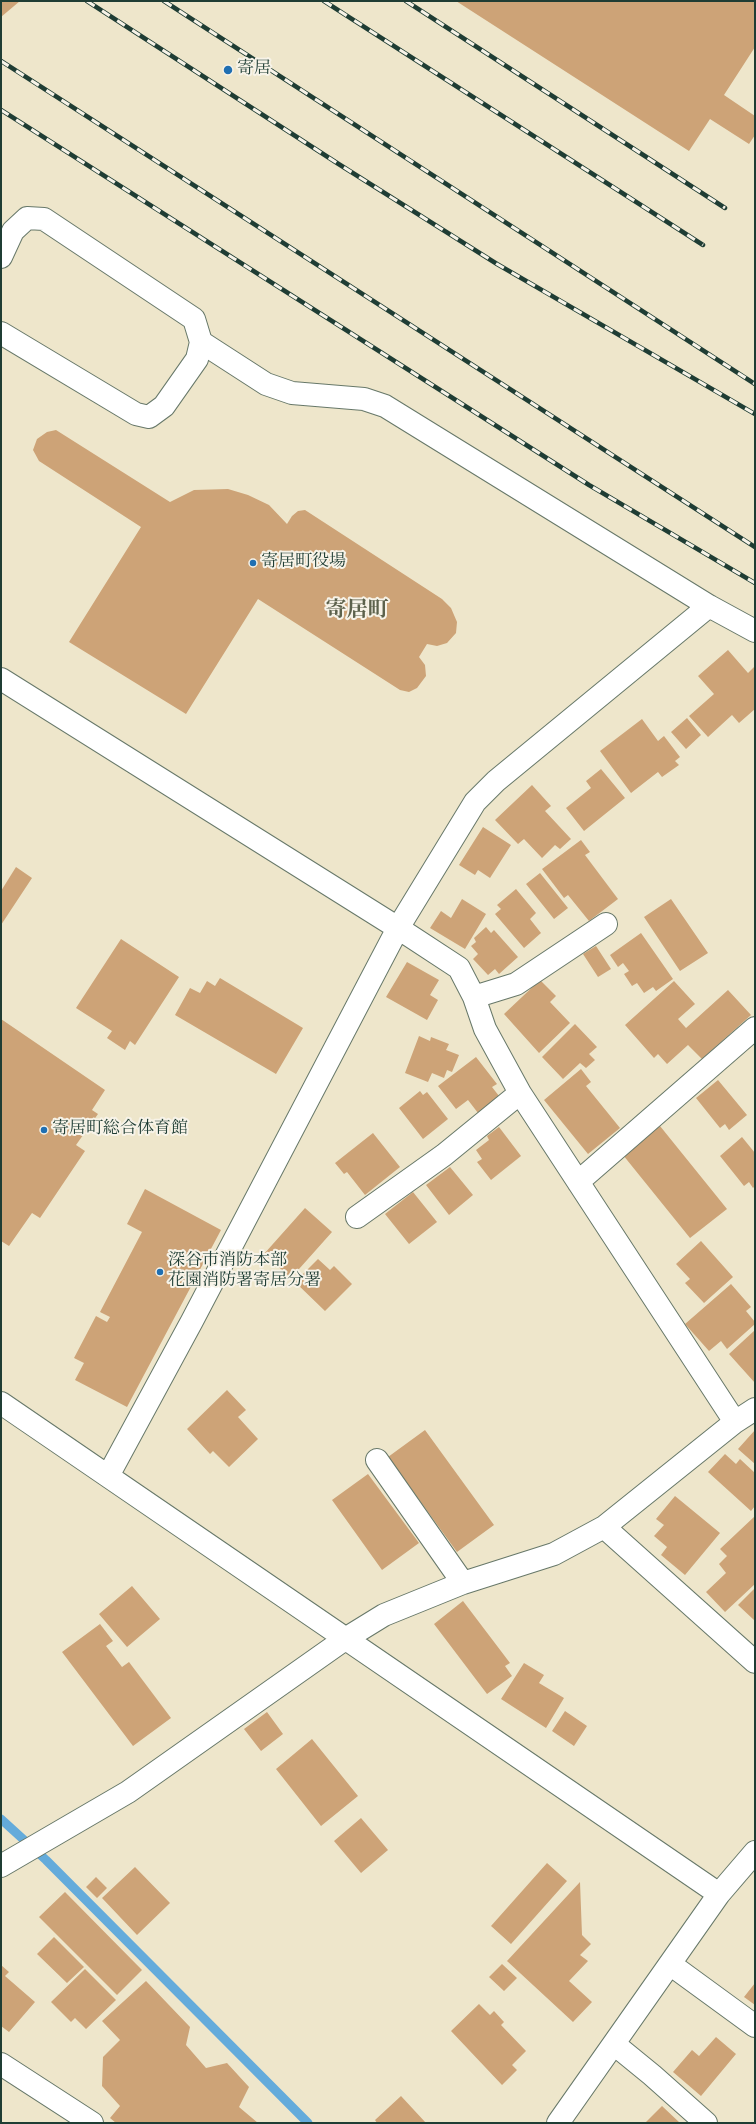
<!DOCTYPE html>
<meta charset="utf-8">
<style>
body{margin:0}
#map{position:relative;width:756px;height:2124px;overflow:hidden;background:#eee6cb;font-family:"Sorts Mill Goudy",serif}
canvas{display:block}
.frame{position:absolute;inset:0;border:2px solid #1f3d34;pointer-events:none}
</style>
<div id="map">
<canvas width="756" height="2124"></canvas>
<div class="frame"></div>
</div>
<script>
const g = document.querySelector('canvas').getContext('2d');
g.lineJoin = 'round';
const poly = rows => new Path2D(rows.map(r => 'M' + r).join(''));
function stroke(path, color, width, dash) { g.strokeStyle = color; g.lineWidth = width; g.lineCap = dash ? 'butt' : 'round'; g.setLineDash(dash || []); g.stroke(path); }
function paint(path, color) { g.fillStyle = color; g.fill(path, 'evenodd'); }
function label(font, color, halo, rows, align = 'center') {
  g.font = font + ' "Sorts Mill Goudy","Noto Serif JP",serif'; g.lineWidth = 4; g.setLineDash([]); g.textBaseline = 'middle'; g.strokeStyle = halo; g.fillStyle = color; for (const [text, x, y, turn = 0] of rows) {
    g.save(); g.translate(x, y); g.rotate((+turn || 0) * Math.PI / 180); g.textAlign = isNaN(turn) ? turn : align; if (halo) g.strokeText(text, 0, 0); g.fillText(text, 0, 0); g.restore();
  }
}
const stream = poly([
 [1,1819,46,1860,308,2123]
]);
const building = poly([
 [1,1,20,1,1,17],
 [456,1,755,1,755,47,724,95,755,116,755,135,749,144,710,119,689,151],
 [56,430,170,502,194,490,228,489,248,495,269,505,287,524,292,516,298,511,305,510,442,599,451,608,457,622,456,633,447,643,437,646,427,644,419,657,425,665,426,676,417,688,409,692,400,690,258,599,186,714,69,642,141,527,39,461,33,450,37,439,47,432],
 [728,650,748,673,755,666,755,709,739,723,732,715,708,737,689,716,714,694,698,676],
 [687,718,701,735,686,749,671,732],
 [642,719,658,741,664,736,680,757,675,761,679,765,662,777,658,772,631,793,600,751],
 [601,769,625,798,584,831,566,808,591,788,586,781],
 [532,785,551,806,545,811,571,839,560,849,555,845,542,858,524,839,518,844,495,820],
 [483,827,511,845,490,878,478,870,475,875,459,865],
 [581,840,590,852,585,855,618,899,589,921,568,895,564,898,542,869],
 [16,867,32,878,1,925,1,891],
 [540,873,568,908,554,919,526,884],
 [516,889,536,913,530,919,541,933,524,948,495,914,501,909,497,905],
 [462,899,486,914,465,949,430,928,441,911,451,918],
 [671,899,708,953,680,971,644,917],
 [486,927,491,933,494,930,518,957,499,974,495,969,488,975,473,959,478,954,471,946,476,942,474,938],
 [641,933,673,979,656,991,653,987,644,993,637,983,632,986,624,974,629,971,623,963,618,967,610,955],
 [121,939,179,977,135,1045,130,1041,125,1050,107,1038,112,1031,76,1008],
 [596,946,611,969,598,977,583,954],
 [407,962,439,980,430,995,438,1000,427,1020,386,997],
 [220,978,303,1028,276,1074,175,1015,190,988,200,993,207,981,215,986],
 [540,980,556,996,550,1002,570,1023,539,1053,504,1014],
 [674,981,695,1004,678,1019,686,1028,728,990,751,1015,702,1059,688,1045,667,1064,658,1054,654,1058,625,1025],
 [1,1019,105,1090,92,1110,98,1114,76,1145,85,1151,40,1218,32,1213,9,1246,1,1241],
 [575,1024,597,1047,589,1054,595,1060,586,1068,580,1063,563,1079,542,1057],
 [419,1036,430,1041,431,1037,449,1044,446,1050,459,1055,452,1072,447,1070,444,1078,432,1073,428,1082,405,1073],
 [476,1057,497,1084,492,1087,499,1096,478,1113,468,1100,456,1109,438,1086],
 [581,1069,591,1082,586,1086,620,1128,588,1154,544,1100],
 [718,1080,747,1115,729,1130,725,1124,720,1128,696,1098],
 [420,1091,423,1095,427,1092,448,1119,423,1139,399,1108],
 [660,1126,727,1209,690,1238,623,1155],
 [499,1127,521,1156,491,1180,477,1162,482,1159,476,1150,489,1140,487,1136],
 [373,1133,400,1167,365,1195,347,1172,344,1174,335,1163],
 [742,1137,755,1153,755,1186,753,1188,749,1182,744,1186,720,1156],
 [450,1167,473,1195,449,1215,426,1185],
 [145,1189,221,1230,127,1407,75,1380,84,1363,74,1358,96,1316,107,1322,110,1317,100,1312,142,1232,127,1224],
 [413,1192,437,1222,409,1244,385,1214],
 [305,1208,332,1232,291,1278,264,1254],
 [701,1241,733,1277,704,1303,685,1283,690,1279,676,1264],
 [318,1259,330,1270,334,1266,352,1284,325,1311,295,1282],
 [731,1284,751,1307,746,1311,755,1322,755,1324,727,1349,721,1341,709,1351,685,1324],
 [755,1330,755,1383,729,1354],
 [227,1390,246,1410,238,1417,258,1439,229,1467,213,1451,210,1454,187,1429],
 [425,1430,494,1525,457,1552,388,1457],
 [755,1430,755,1464,738,1449],
 [725,1454,736,1464,740,1459,755,1473,755,1506,751,1511,708,1472],
 [368,1474,419,1543,382,1570,332,1500],
 [675,1496,720,1533,685,1575,661,1555,667,1547,654,1536,664,1525,656,1519],
 [755,1516,755,1584,725,1612,706,1592,726,1573,719,1564,727,1556,720,1549],
 [132,1586,160,1619,127,1647,99,1614],
 [755,1588,755,1621,738,1605],
 [463,1601,510,1663,505,1666,512,1676,487,1694,434,1624],
 [100,1624,113,1641,106,1646,122,1667,129,1662,171,1718,133,1746,62,1652],
 [524,1663,544,1675,539,1683,564,1698,546,1728,501,1699],
 [565,1711,587,1726,574,1746,552,1731],
 [267,1712,283,1734,261,1751,244,1729],
 [312,1739,358,1796,321,1826,276,1769],
 [361,1818,388,1850,361,1873,334,1841],
 [547,1863,567,1881,511,1944,491,1926],
 [135,1867,170,1903,137,1935,102,1898],
 [96,1877,107,1888,97,1898,86,1887],
 [580,1882,582,1935,591,1944,580,1955,588,1961,569,1981,592,2002,573,2022,507,1961],
 [65,1892,142,1970,117,1995,39,1917],
 [54,1937,84,1967,67,1983,37,1954],
 [502,1964,517,1978,504,1991,489,1977],
 [1,1965,9,1972,5,1976,35,2002,9,2032,1,2026],
 [85,1969,116,2000,86,2029,75,2018,71,2022,51,2002],
 [146,1981,190,2027,186,2045,206,2068,227,2063,249,2087,239,2107,258,2123,116,2123,110,2118,120,2106,102,2086,103,2057,120,2040,102,2021],
 [755,1983,755,2005,744,1997],
 [479,2004,490,2015,494,2011,504,2022,501,2025,526,2051,512,2065,517,2070,502,2085,451,2031],
 [716,2037,736,2054,701,2096,673,2072,692,2050,699,2056],
 [401,2096,426,2123,377,2123,375,2120],
 [662,2106,680,2123,645,2123]
]);
const minor = poly([
 [1,257,13,231,27,218,44,219,194,319,201,342,197,359,164,406,149,417,136,414,1,333],
 [201,342,266,384,292,393,364,399,385,406,709,606,755,631],
 [1,679,398,928,459,968,474,997,485,1029,520,1093,735,1422],
 [474,997,516,984,606,924],
 [578,1182,755,1028],
 [357,1217,444,1155,520,1093],
 [1,1403,719,1894],
 [377,1460,463,1583],
 [108,1476,192,1321,398,928,475,802,496,781,709,606],
 [604,1527,755,1662],
 [1,1866,128,1792,345,1639,384,1615,463,1583,554,1554,604,1527,735,1422,755,1409],
 [670,1964,755,2026],
 [614,2044,652,2075,706,2123],
 [1,2064,92,2123],
 [558,2123,719,1894,755,1852]
]);
const rail = poly([
 [87,1,337,163,497,264,755,414],
 [164,1,755,384],
 [324,1,703,245],
 [406,1,725,208],
 [1,61,755,547],
 [1,110,589,485,755,583]
]);
const markers = [
 [228,70,5,"#1f6fb2"],
 [253,563,4,"#1f6fb2"],
 [44,1130,4,"#1f6fb2"],
 [160,1272,4,"#1f6fb2"]
];
const poiNames = [
 ["寄居",237,70],
 ["寄居町役場",261,563],
 ["寄居町総合体育館",52,1130],
 ["深谷市消防本部",168,1262],
 ["花園消防署寄居分署",168,1282]
];
const districtNames = [
 ["寄居町",357,612]
];
stroke(stream, '#64abdb', 9);
paint(building, '#cda377');
stroke(minor, '#677869', 24);
stroke(minor, '#fff', 22);
stroke(rail, '#1f3d34', 4.5);
stroke(rail, '#f7f3e8', 3, [9]);
for (const [x, y, r, color] of markers) { const dot = new Path2D(); dot.arc(x, y, r, 0, 2 * Math.PI); g.fillStyle = color; g.fill(dot); stroke(dot, '#f7f3e8', 1.5); }
label('17px', '#1f3d34', '#f7f3e8', poiNames, 'left');
label('bold 21px', '#5c614b', '#f7f3e8', districtNames);
</script>
